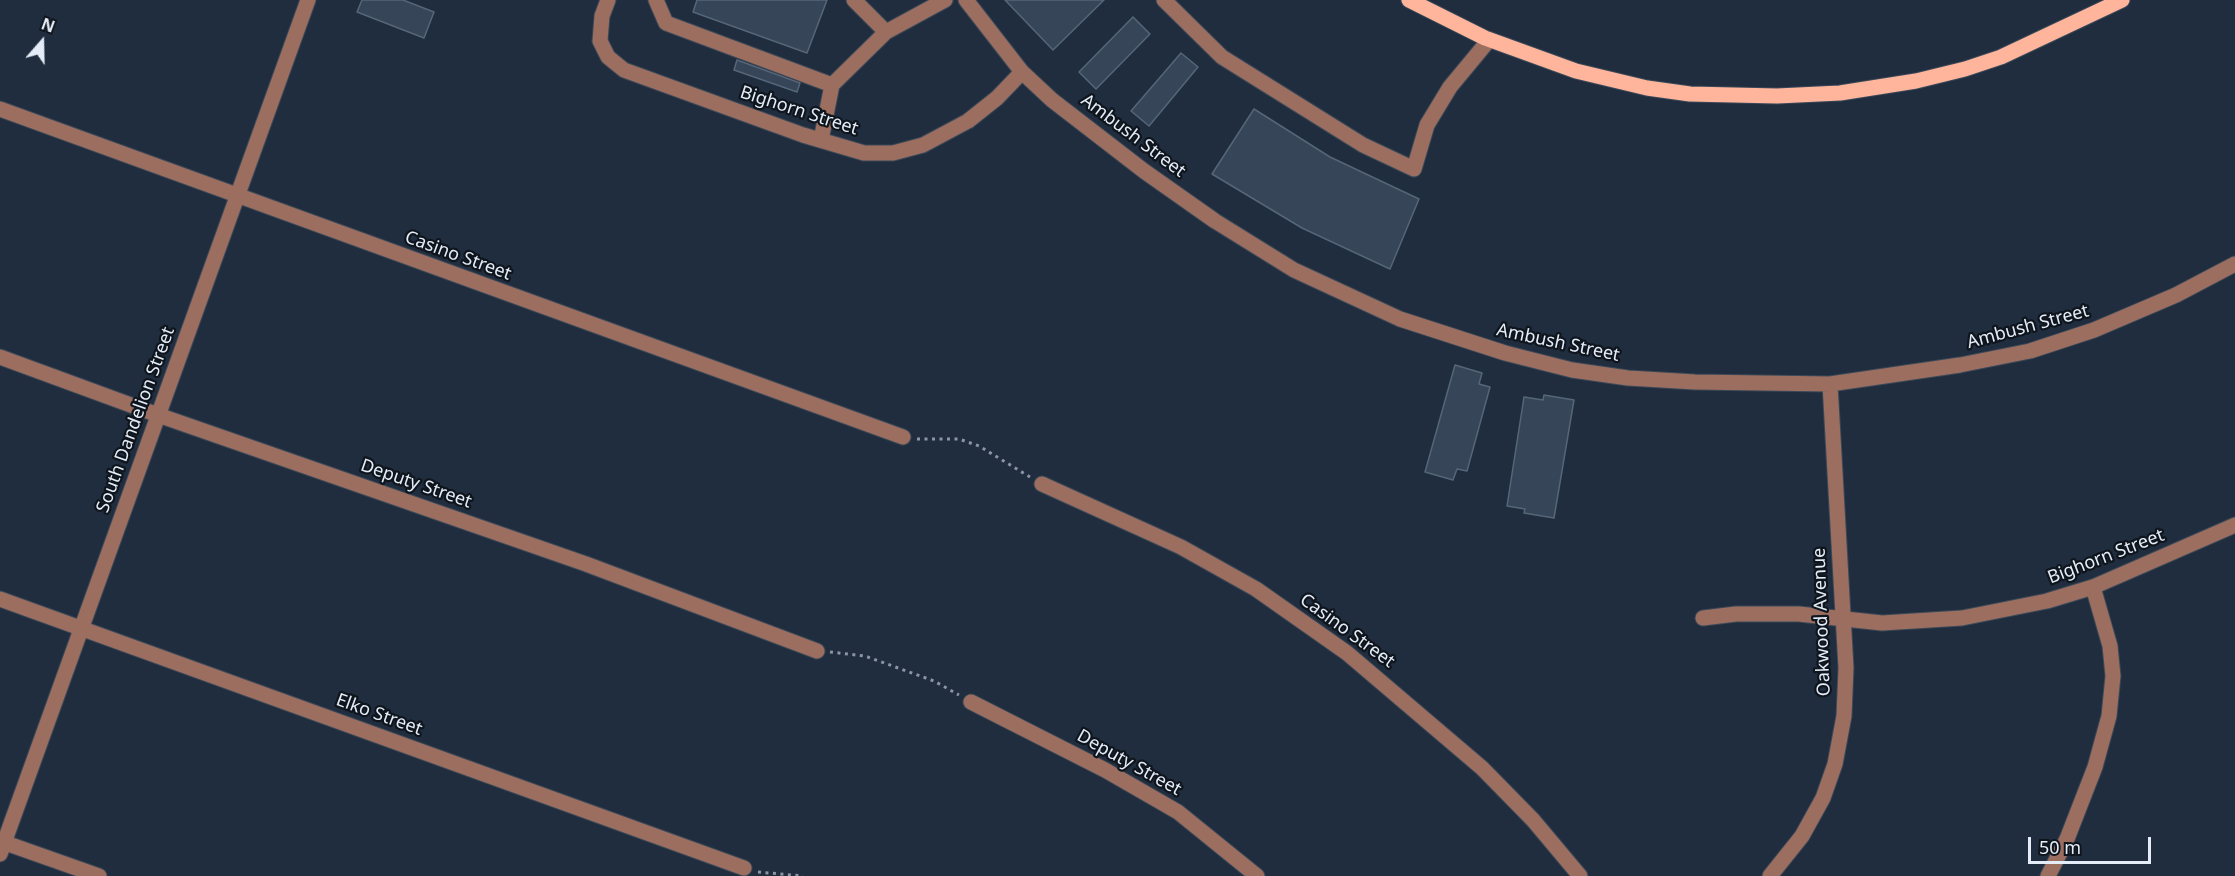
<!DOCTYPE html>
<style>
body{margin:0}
#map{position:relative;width:2235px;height:876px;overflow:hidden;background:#202d3e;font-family:"Noto Sans",sans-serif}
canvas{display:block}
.north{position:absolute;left:12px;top:12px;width:60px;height:60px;-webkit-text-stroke:4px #0f151d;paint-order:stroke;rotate:20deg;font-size:16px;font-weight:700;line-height:24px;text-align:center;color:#e3ecf7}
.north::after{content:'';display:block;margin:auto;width:21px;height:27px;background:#e3ecf7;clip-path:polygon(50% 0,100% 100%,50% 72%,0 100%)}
.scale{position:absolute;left:2028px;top:837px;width:123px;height:27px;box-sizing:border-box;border:3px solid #e3ecf7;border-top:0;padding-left:8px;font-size:18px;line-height:21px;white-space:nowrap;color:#e3ecf7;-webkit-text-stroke:4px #0f151d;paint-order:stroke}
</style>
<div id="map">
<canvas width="2235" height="876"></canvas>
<div class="north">N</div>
<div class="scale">50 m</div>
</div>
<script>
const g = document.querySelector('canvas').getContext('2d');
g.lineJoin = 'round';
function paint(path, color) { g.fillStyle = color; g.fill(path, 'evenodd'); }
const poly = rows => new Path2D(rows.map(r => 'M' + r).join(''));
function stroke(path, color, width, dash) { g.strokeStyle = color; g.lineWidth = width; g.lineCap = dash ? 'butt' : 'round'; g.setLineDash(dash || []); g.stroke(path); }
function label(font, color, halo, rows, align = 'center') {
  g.font = font + ' "Noto Sans",sans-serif'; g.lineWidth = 4.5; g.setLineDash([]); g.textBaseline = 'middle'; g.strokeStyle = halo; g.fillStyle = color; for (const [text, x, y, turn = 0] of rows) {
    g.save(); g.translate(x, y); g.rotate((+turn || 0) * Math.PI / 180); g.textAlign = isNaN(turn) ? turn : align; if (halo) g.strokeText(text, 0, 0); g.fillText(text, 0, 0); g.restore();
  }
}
const building = poly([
 [362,0,403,0,434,12,424,38,357,12,362,0],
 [697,0,827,0,807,53,693,12,697,0],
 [1005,0,1104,0,1053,50,1005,0],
 [1133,17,1150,34,1096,89,1079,72,1133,17],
 [1181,53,1198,67,1149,126,1131,111,1181,53],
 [737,60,800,83,797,92,734,70,737,60],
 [1254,109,1330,157,1419,199,1390,269,1302,228,1212,174,1254,109],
 [1455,365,1482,373,1479,384,1490,387,1467,471,1457,469,1453,480,1425,472,1455,365],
 [1544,395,1574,400,1554,518,1524,513,1525,509,1507,506,1524,397,1543,400,1544,395]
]);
const path = poly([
 [917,439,959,439,979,446,1030,477],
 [830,652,865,656,934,681,959,695],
 [758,872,803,876]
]);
const minor = poly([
 [608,0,602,16,600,41,608,57,624,70,803,135,864,153,893,153,923,145,968,121,997,98,1022,72],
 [656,0,666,23,832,85,821,140],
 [854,0,886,32,945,0],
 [966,0,1022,72,1052,100,1144,171,1215,221,1294,270,1400,319,1505,353,1572,370,1628,378,1695,382,1830,384,1960,365,2030,351,2094,330,2176,295,2235,264],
 [1164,0,1222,57,1363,145,1414,169,1427,125,1450,87,1489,40],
 [832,85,886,32],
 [0,109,903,437],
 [0,357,158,415,586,564,817,651],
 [1042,484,1181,547,1256,589,1347,653,1482,768,1533,820,1580,876],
 [0,599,744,868],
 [1703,618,1736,614,1799,614,1882,623,1962,618,2047,601,2093,587,2235,525],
 [971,702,1105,770,1178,812,1257,876],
 [0,841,99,876],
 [0,854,308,0],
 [1770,876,1802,836,1823,798,1835,764,1844,716,1846,668,1830,384],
 [2048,876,2067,839,2095,767,2109,716,2113,676,2110,646,2093,587]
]);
const major = poly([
 [1409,0,1485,38,1576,71,1647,88,1690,94,1777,96,1840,93,1916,81,1965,69,2001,57,2122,0]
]);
const streetNames = [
 ["Bighorn Street",799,111,18],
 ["Ambush Street",1133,136,37],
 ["Casino Street",458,256,20],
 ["Ambush Street",2028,327,-15],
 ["Ambush Street",1558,343,12],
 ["South Dandelion Street",136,420,-70],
 ["Deputy Street",416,484,19],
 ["Bighorn Street",2106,557,-21],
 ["Oakwood Avenue",1822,622,-92],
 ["Casino Street",1347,631,36],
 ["Elko Street",379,715,20],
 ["Deputy Street",1129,763,29]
];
paint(building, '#364557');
stroke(building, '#566679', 1.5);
stroke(minor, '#3b4858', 17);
stroke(major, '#3b4858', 17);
stroke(path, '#8b95a3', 3, [3, 4.5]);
stroke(minor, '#9b6e5f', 15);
stroke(major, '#feb59c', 15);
label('18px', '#e3ecf7', '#0f151d', streetNames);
</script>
